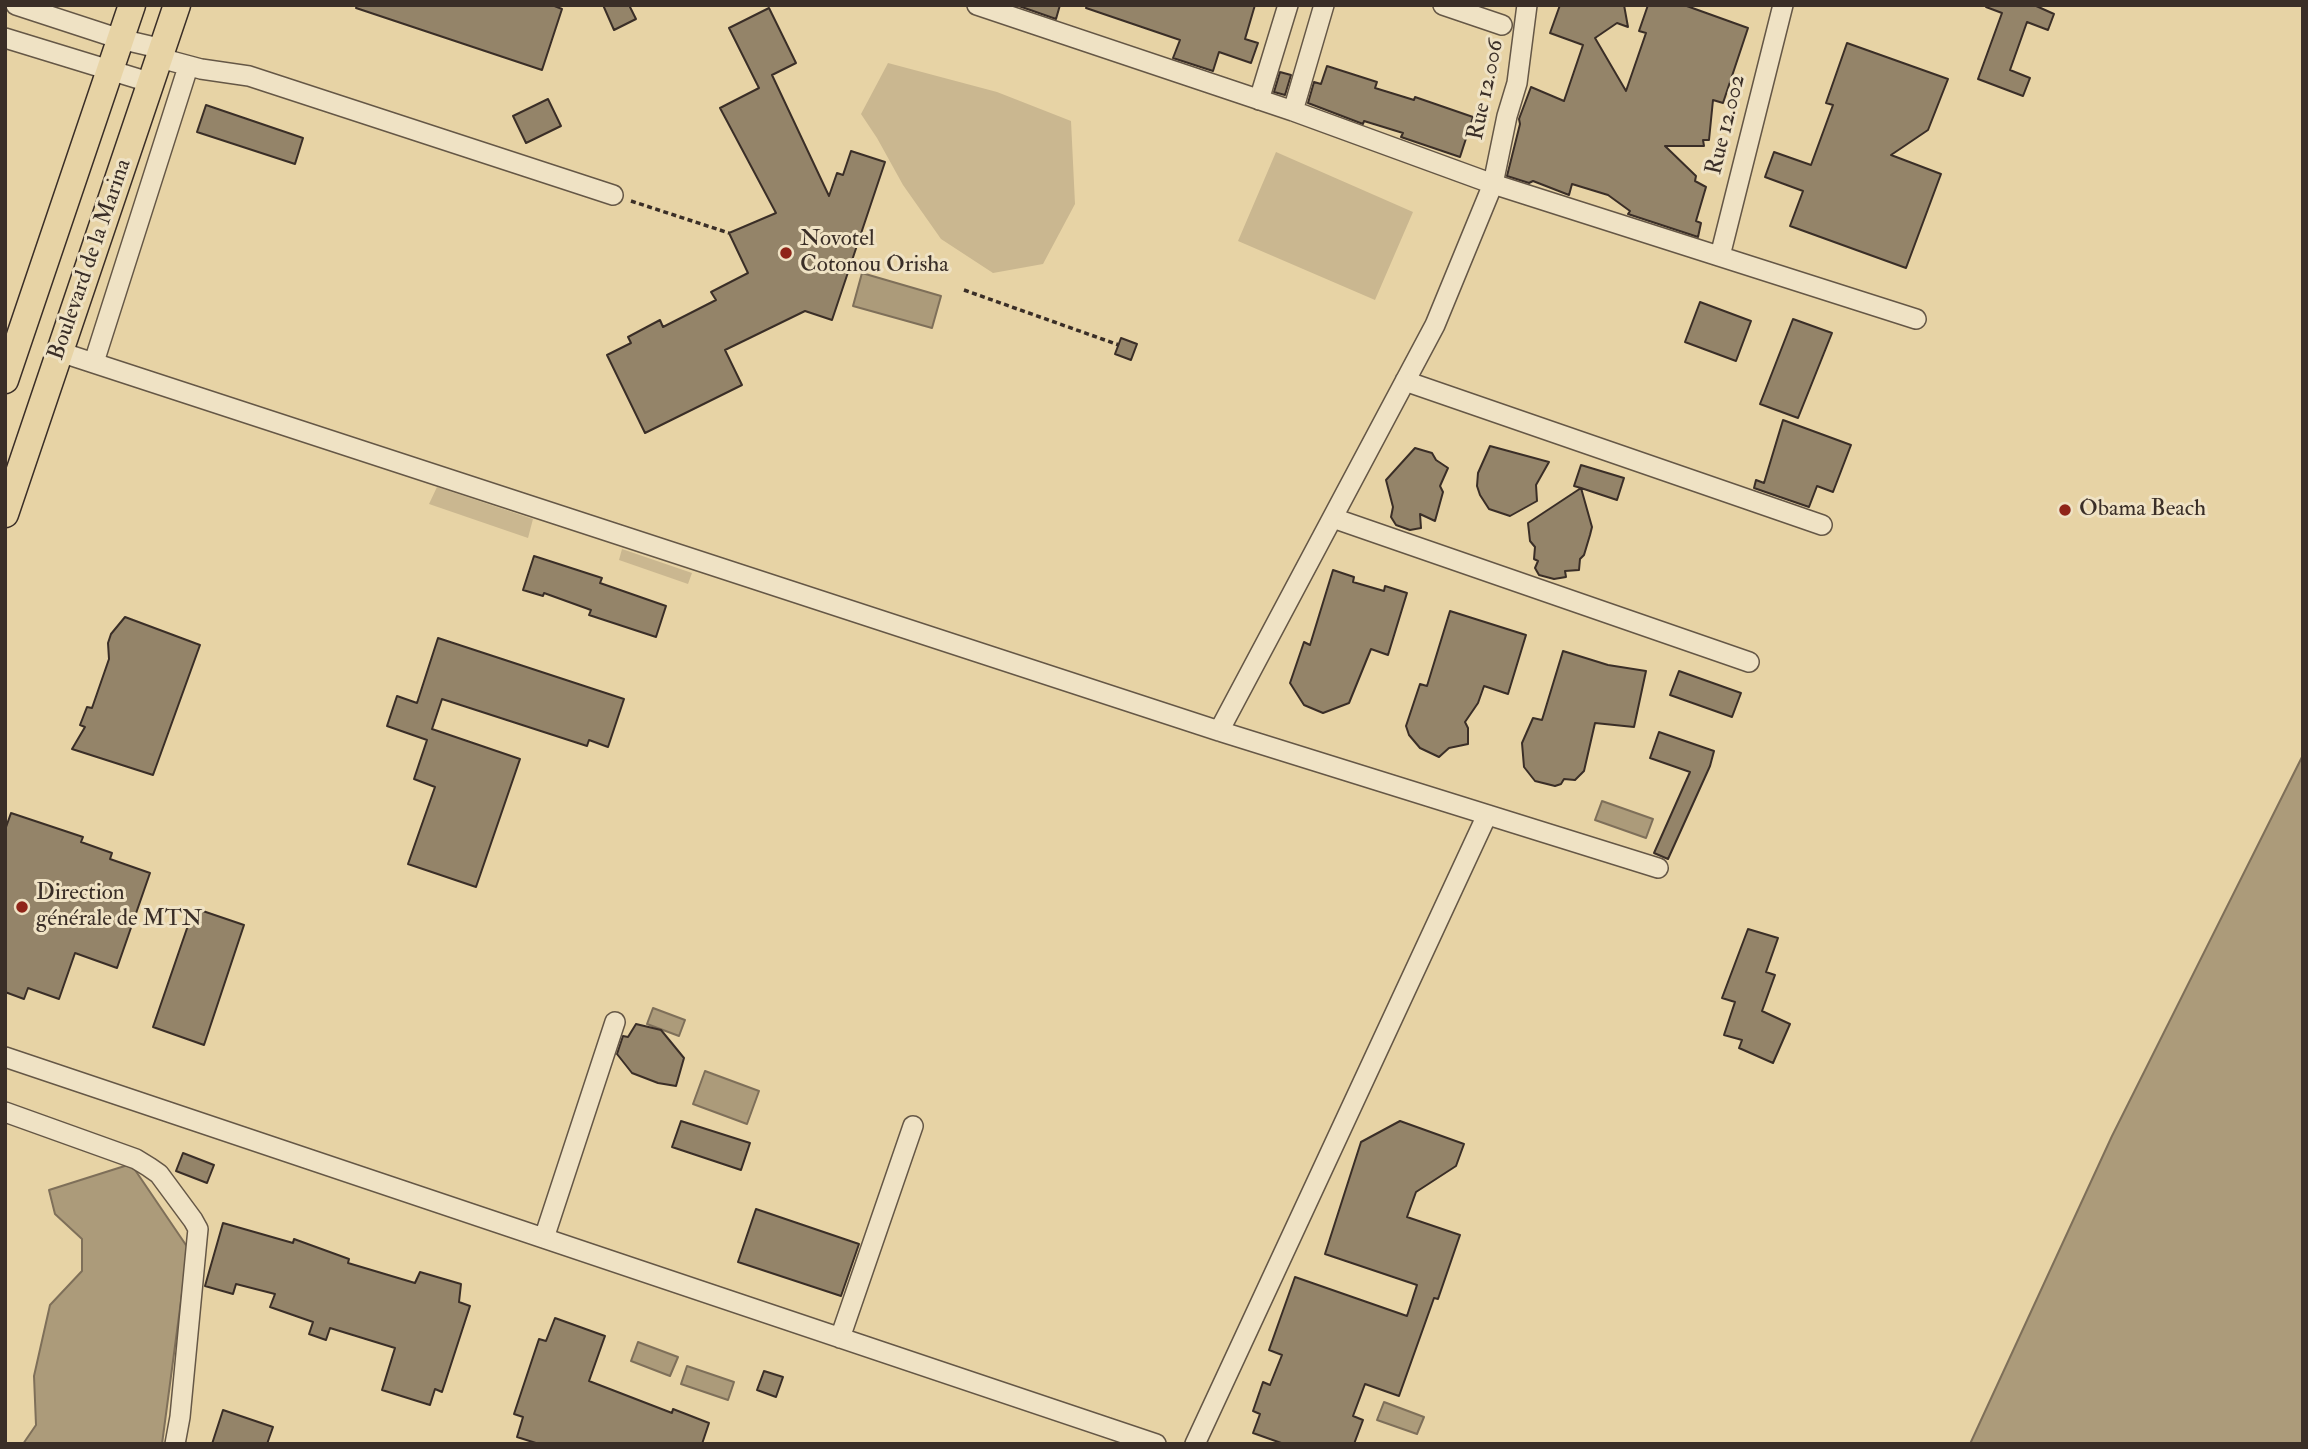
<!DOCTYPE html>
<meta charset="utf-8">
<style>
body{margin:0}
#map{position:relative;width:2308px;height:1449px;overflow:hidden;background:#e7d3a5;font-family:"IM FELL Double Pica",serif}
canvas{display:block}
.frame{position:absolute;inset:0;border:7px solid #3a2e27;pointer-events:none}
</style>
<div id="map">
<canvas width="2308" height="1449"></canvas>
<div class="frame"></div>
</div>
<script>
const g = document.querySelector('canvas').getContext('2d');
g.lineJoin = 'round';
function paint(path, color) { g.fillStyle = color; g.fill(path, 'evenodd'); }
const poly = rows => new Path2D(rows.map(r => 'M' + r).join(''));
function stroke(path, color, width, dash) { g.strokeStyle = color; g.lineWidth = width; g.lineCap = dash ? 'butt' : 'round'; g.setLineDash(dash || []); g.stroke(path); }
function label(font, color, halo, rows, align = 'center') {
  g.font = font + ' "IM FELL Double Pica",serif'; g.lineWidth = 6; g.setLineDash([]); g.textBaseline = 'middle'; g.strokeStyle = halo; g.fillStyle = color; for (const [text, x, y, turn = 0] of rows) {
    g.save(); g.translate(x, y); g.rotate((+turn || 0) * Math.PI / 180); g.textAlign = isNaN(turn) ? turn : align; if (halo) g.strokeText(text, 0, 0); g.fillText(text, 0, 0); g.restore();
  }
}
const green = poly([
 [888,63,997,92,1071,121,1075,204,1043,264,993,273,941,239,903,185,877,138,861,114],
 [1276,152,1413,212,1375,300,1238,241],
 [437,487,533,519,528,538,429,504],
 [622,549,692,573,688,584,619,560]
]);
const water = poly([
 [862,273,941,296,932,328,853,306,862,273],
 [2303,755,2303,1444,1970,1444,2112,1136,2303,755],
 [1602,801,1653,819,1646,838,1595,820,1602,801],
 [653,1008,685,1020,679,1036,647,1024,653,1008],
 [705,1071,759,1091,747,1124,693,1104,705,1071],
 [131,1164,188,1248,162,1444,23,1444,36,1425,34,1376,50,1305,82,1271,82,1239,55,1214,49,1190,131,1164],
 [638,1342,678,1357,670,1376,631,1361,638,1342],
 [687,1366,734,1382,728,1400,681,1384,687,1366],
 [1384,1402,1424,1417,1417,1434,1377,1420,1384,1402]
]);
const building = poly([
 [357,5,552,5,562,9,542,70,356,8,357,5],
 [603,5,629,5,636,19,614,30,603,5],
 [1016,5,1060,5,1056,19,1016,5],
 [1087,5,1255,5,1245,39,1258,43,1251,63,1219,52,1213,71,1173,58,1180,40,1086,8,1087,5],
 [1560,5,1624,5,1628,27,1617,23,1595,38,1626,91,1646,33,1639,31,1648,5,1684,5,1748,28,1723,103,1713,100,1709,140,1703,140,1704,146,1665,146,1696,176,1695,181,1706,187,1696,221,1701,223,1698,237,1628,214,1630,211,1608,195,1572,184,1569,195,1533,181,1529,183,1507,176,1520,124,1519,119,1531,87,1564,101,1583,45,1550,33,1560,5],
 [1986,5,2034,5,2054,14,2048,30,2027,22,2010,70,2030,78,2023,96,1978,79,2002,13,1986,7,1986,5],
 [769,8,796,63,772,75,829,196,837,173,843,175,851,151,885,162,832,320,805,311,725,350,742,385,645,433,607,355,631,343,628,337,660,320,663,327,716,300,711,292,748,273,729,233,776,213,720,108,759,88,729,28,769,8],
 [1847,43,1948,79,1928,130,1891,155,1941,174,1906,268,1790,226,1803,191,1765,177,1774,152,1811,165,1833,105,1826,103,1847,43],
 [1327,66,1377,82,1375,88,1414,100,1415,97,1473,117,1460,157,1401,137,1403,133,1364,121,1363,124,1308,103,1314,82,1321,84,1327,66],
 [1280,72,1291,75,1285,95,1274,92,1280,72],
 [548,99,561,126,526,143,513,116,548,99],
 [206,105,303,138,295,164,197,132,206,105],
 [1700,302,1751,321,1736,361,1685,342,1700,302],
 [1793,319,1832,333,1798,418,1760,404,1793,319],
 [1121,338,1137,344,1131,360,1115,354,1121,338],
 [1783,420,1851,445,1833,492,1817,486,1809,507,1754,488,1756,480,1764,483,1783,420],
 [1490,446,1549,462,1536,485,1537,501,1510,516,1489,509,1480,495,1477,486,1478,473,1490,446],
 [1415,448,1432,453,1436,460,1448,468,1440,486,1443,492,1435,521,1420,514,1421,528,1410,530,1396,525,1391,517,1393,507,1386,480,1415,448],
 [1581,465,1624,478,1617,500,1581,488,1592,527,1590,535,1584,555,1580,559,1579,570,1565,571,1566,577,1554,579,1539,575,1535,568,1538,561,1534,559,1535,547,1530,541,1528,523,1581,488,1574,486,1581,465],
 [534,556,602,578,600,583,666,606,656,637,589,615,591,610,544,593,543,596,523,590,534,556],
 [1333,570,1354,577,1353,582,1384,591,1385,586,1407,593,1388,655,1371,649,1349,703,1323,713,1304,705,1290,683,1304,642,1310,645,1333,570],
 [1450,611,1526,635,1508,694,1484,686,1478,703,1465,722,1468,728,1468,744,1449,748,1439,757,1420,748,1409,735,1406,726,1420,684,1427,686,1450,611],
 [125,617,200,645,153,775,72,749,85,727,80,725,87,707,92,708,109,659,108,643,111,634,125,617],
 [438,638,624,699,608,747,589,740,587,746,442,699,432,729,520,759,476,887,408,864,435,787,414,779,427,740,387,726,397,696,417,703,438,638],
 [1563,651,1608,665,1646,671,1634,727,1595,723,1584,771,1575,780,1564,779,1561,784,1555,786,1535,781,1524,767,1522,743,1533,718,1542,720,1563,651],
 [1679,671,1741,693,1732,717,1670,695,1679,671],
 [1659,732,1714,751,1710,766,1668,859,1654,853,1690,772,1650,758,1659,732],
 [11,813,83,837,81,842,112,853,110,859,150,873,117,968,75,953,59,999,28,988,24,999,5,992,5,830,11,813],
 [194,908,244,925,204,1045,153,1027,194,908],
 [1748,929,1778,938,1766,972,1775,975,1762,1011,1790,1024,1773,1063,1739,1048,1742,1040,1724,1035,1735,1002,1722,998,1748,929],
 [636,1024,661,1030,684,1058,676,1086,658,1083,632,1073,617,1054,623,1036,628,1037,636,1024],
 [681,1121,750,1143,741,1170,672,1147,681,1121],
 [1400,1121,1464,1144,1456,1166,1416,1192,1407,1217,1460,1235,1438,1299,1434,1298,1399,1396,1365,1384,1353,1416,1363,1420,1354,1444,1284,1444,1253,1433,1260,1414,1253,1411,1263,1382,1270,1385,1282,1355,1269,1350,1295,1277,1407,1316,1417,1285,1325,1254,1361,1142,1400,1121],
 [183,1153,214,1165,207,1183,176,1171,183,1153],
 [756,1209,859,1244,841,1296,738,1262,756,1209],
 [223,1223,293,1243,294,1239,349,1259,348,1263,415,1283,420,1272,461,1284,459,1302,470,1306,442,1392,435,1389,430,1405,382,1390,395,1348,330,1328,326,1340,309,1334,313,1322,270,1307,275,1294,236,1284,233,1294,205,1286,223,1223],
 [555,1318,605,1336,589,1381,672,1413,673,1409,709,1423,702,1444,539,1444,517,1437,523,1417,514,1414,539,1339,546,1341,555,1318],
 [764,1371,783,1377,776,1397,757,1390,764,1371],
 [223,1410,273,1427,267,1444,212,1444,223,1410]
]);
const path = poly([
 [631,201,729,233],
 [964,290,1119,345]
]);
const minor = poly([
 [16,5,120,39,163,49],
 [977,5,1293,111,1493,184,1916,319],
 [1443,5,1502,25],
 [5,38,152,83],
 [160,58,201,69,249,76,613,195],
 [1259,100,1288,5],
 [1293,111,1324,5],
 [1720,256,1783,5],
 [60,352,1219,731,1658,868],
 [94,362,188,67],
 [1405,381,1822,525],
 [1333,518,1749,662],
 [1219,731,1435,325,1493,184,1507,116,1517,83,1527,5],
 [5,1057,1156,1444],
 [5,1112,136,1159,149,1167,159,1174,193,1220,198,1229,197,1239,180,1417,175,1444],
 [544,1238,615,1022],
 [840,1338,913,1126],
 [1195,1444,1487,815]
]);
const major = poly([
 [5,380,132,5],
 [5,514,177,5]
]);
const markers = [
 [786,253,7,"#8f2418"],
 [2065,510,7,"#8f2418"],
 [22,907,7,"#8f2418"]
];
const streetNames = [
 ["Rue 12.006",1487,90,-78],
 ["Rue 12.002",1727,125,-76],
 ["Boulevard de la Marina",91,260,-71]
];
const poiNames = [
 ["Novotel",800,240],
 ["Cotonou Orisha",800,266],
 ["Obama Beach",2079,510],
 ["Direction",36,894],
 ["générale de MTN",36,920]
];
paint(green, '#cab790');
paint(water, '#ac9b7a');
stroke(water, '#7e6f59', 2);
paint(building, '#948469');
stroke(building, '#3a2e27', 2);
stroke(minor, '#655746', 22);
stroke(major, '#3a2e27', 29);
stroke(path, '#3a2e27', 3.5, [5, 3.5]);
stroke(minor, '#efe2c4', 19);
stroke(major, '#e7d3a5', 26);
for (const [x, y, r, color] of markers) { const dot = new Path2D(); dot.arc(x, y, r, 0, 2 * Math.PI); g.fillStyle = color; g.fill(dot); stroke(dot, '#efe2c4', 2.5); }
label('23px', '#3a2e27', '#efe2c4', streetNames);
label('23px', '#3a2e27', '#efe2c4', poiNames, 'left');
</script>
